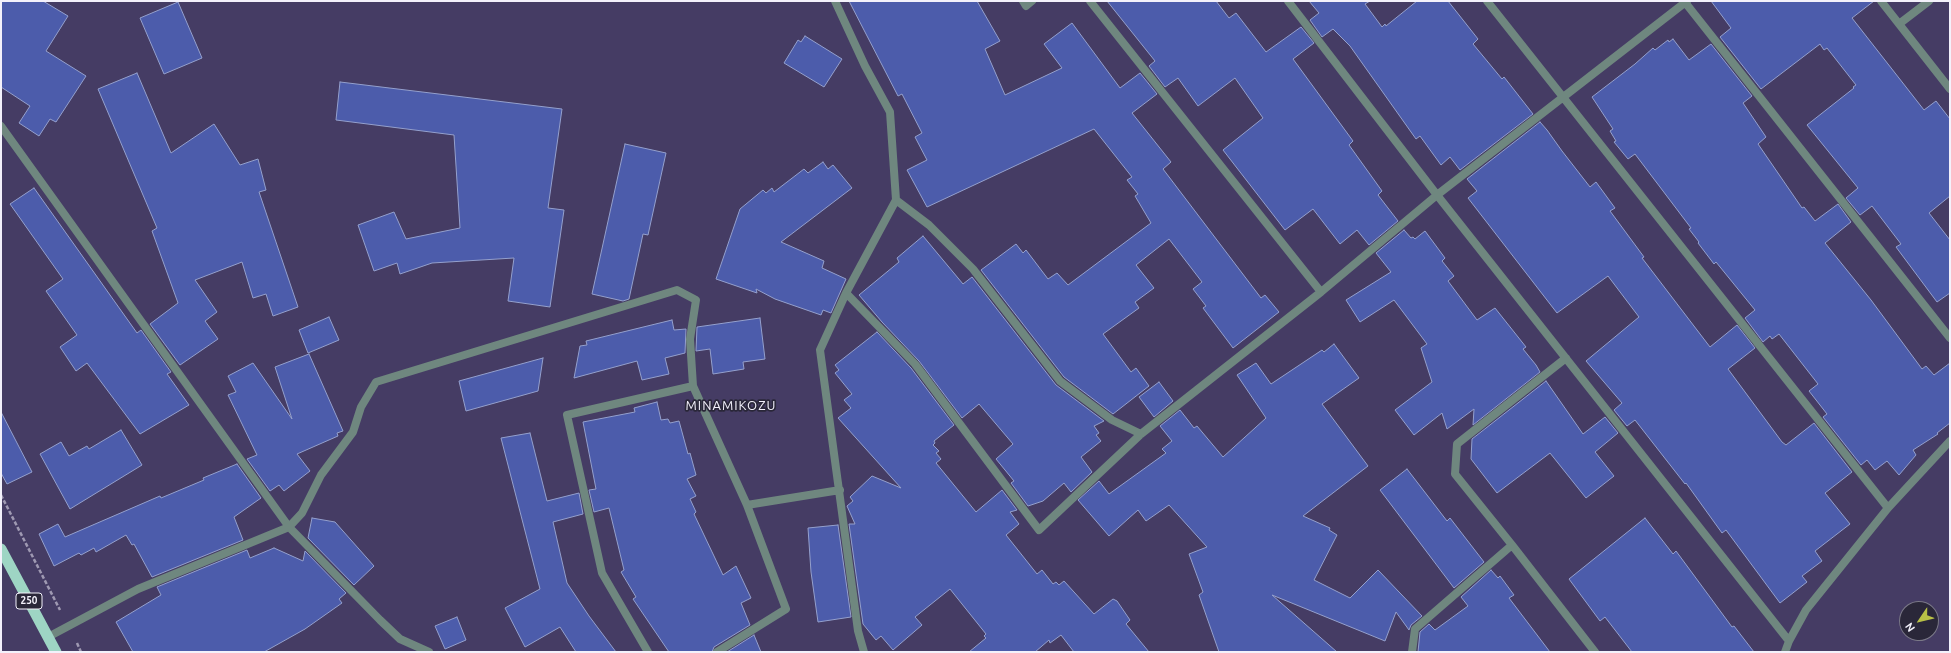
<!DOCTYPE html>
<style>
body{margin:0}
#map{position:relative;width:1951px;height:653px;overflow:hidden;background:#453c64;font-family:Ubuntu,sans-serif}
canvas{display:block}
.frame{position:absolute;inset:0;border:2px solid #f3f1fb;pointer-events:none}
.north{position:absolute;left:1899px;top:601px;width:40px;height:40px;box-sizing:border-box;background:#2a2739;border:1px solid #7a7887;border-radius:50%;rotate:235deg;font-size:11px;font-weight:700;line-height:16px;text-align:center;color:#f3f1fb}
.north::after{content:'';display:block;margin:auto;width:14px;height:18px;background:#b9c146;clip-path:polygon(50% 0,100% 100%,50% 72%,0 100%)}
</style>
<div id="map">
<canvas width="1951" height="653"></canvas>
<div class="frame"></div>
<div class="north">N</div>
</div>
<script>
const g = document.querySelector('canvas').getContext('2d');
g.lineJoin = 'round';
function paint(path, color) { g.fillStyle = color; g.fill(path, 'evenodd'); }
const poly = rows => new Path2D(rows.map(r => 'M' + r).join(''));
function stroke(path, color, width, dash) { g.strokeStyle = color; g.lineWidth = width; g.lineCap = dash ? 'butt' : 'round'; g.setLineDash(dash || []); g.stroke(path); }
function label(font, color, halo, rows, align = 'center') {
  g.font = font + ' Ubuntu,sans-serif'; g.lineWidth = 3.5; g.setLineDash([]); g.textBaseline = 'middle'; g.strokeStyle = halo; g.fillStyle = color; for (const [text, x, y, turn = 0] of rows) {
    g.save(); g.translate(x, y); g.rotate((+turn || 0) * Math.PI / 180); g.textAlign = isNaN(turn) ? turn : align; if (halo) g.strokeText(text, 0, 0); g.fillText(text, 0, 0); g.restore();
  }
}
const building = poly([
 [1,1,43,1,68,16,46,51,86,76,56,122,50,119,39,136,19,123,30,106,1,87,1,1],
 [849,1,977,1,1000,41,985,49,1005,95,1062,68,1044,44,1072,23,1120,88,1140,73,1157,94,1132,113,1171,162,1163,169,1261,298,1265,295,1279,312,1233,348,1203,308,1206,306,1193,289,1202,282,1169,239,1136,265,1154,288,1135,302,1139,308,1103,334,1131,372,1136,368,1149,386,1113,414,1064,377,981,270,1016,244,1023,253,1026,250,1048,279,1057,273,1068,285,1151,223,1135,196,1138,194,1127,180,1132,177,1094,129,927,207,907,170,927,160,915,137,922,133,902,94,898,96,849,1],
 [1107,1,1216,1,1229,18,1236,13,1266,52,1301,27,1314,43,1293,59,1353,141,1349,145,1382,191,1378,195,1398,221,1369,245,1357,230,1340,244,1313,209,1285,230,1223,150,1263,118,1235,78,1198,106,1178,78,1165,87,1149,66,1155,61,1107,1],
 [1309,1,1370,1,1365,4,1382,27,1385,24,1386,26,1417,1,1448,1,1478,39,1473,44,1502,79,1504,77,1533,114,1460,170,1450,157,1441,165,1420,136,1416,139,1350,46,1333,29,1322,37,1310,20,1319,13,1309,1],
 [1711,1,1874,1,1852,18,1924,110,1936,101,1950,119,1950,196,1929,213,1950,240,1950,293,1937,302,1896,247,1901,244,1872,206,1860,215,1846,198,1858,188,1807,125,1854,88,1853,87,1856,85,1827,48,1824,50,1820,44,1761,89,1720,37,1731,28,1711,1],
 [178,2,202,58,164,74,140,18,178,2],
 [805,36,842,59,824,87,784,63,798,40,801,42,805,36],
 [1673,39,1689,60,1711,44,1752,96,1743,103,1766,137,1758,144,1802,208,1804,207,1815,221,1838,204,1851,222,1825,243,1871,300,1922,369,1926,366,1934,375,1950,363,1950,423,1937,433,1938,434,1913,450,1916,455,1899,475,1887,461,1875,470,1867,460,1861,465,1823,417,1827,414,1809,391,1818,384,1779,334,1772,339,1770,336,1763,342,1745,318,1755,310,1716,262,1714,264,1698,243,1699,242,1689,229,1691,228,1635,154,1628,159,1614,142,1616,141,1610,131,1613,129,1592,97,1635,64,1653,48,1655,50,1668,40,1669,42,1673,39],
 [137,73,171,153,214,124,240,165,258,159,266,190,259,192,298,307,273,316,266,294,253,298,242,262,195,280,217,312,205,321,218,339,180,365,150,324,178,303,152,231,157,228,98,89,137,73],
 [340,82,562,109,548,208,564,210,550,307,508,301,514,258,432,263,400,274,397,263,374,271,358,225,394,212,406,239,460,228,454,135,336,120,340,82],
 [1540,122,1547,130,1562,151,1590,187,1596,182,1615,208,1610,211,1644,257,1642,258,1710,347,1737,325,1755,348,1728,369,1782,442,1786,445,1814,423,1852,472,1825,493,1850,524,1815,551,1822,561,1802,576,1807,582,1780,603,1726,530,1722,533,1686,483,1685,484,1635,420,1627,426,1614,410,1622,403,1586,361,1639,317,1608,276,1557,313,1468,198,1477,191,1467,179,1540,122],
 [625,144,666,153,648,235,643,234,629,299,623,301,592,294,625,144],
 [823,162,828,169,833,165,852,188,781,242,824,261,822,268,846,279,831,313,823,310,821,315,775,299,756,289,757,293,716,279,740,209,763,190,766,193,772,188,774,192,804,169,808,173,823,162],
 [34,188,137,333,141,330,171,372,167,374,189,405,140,434,87,363,76,371,60,347,77,335,46,291,63,279,10,204,34,188],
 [1404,230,1411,238,1413,237,1415,239,1425,231,1445,258,1442,261,1454,276,1448,281,1477,320,1495,308,1526,347,1523,349,1536,365,1540,372,1473,425,1474,409,1447,429,1442,413,1414,435,1395,410,1432,382,1421,348,1427,344,1394,300,1360,322,1346,300,1391,272,1376,253,1404,230],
 [923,236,963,284,972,277,1056,385,1104,421,1094,426,1099,433,1096,435,1101,441,1081,457,1092,472,1071,492,1064,483,1043,501,1028,506,1011,483,1014,481,996,459,1013,444,979,404,962,418,919,361,882,322,859,295,899,262,897,258,923,236],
 [329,317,339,340,308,353,299,330,329,317],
 [760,318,765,359,743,362,744,369,713,374,710,349,696,351,697,327,760,318],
 [672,320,674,330,686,329,685,353,665,358,669,374,642,380,637,361,574,378,580,346,587,345,586,341,672,320],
 [877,332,911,368,954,425,934,441,935,443,933,445,939,451,936,453,941,459,936,463,976,512,1002,490,1017,510,1010,512,1019,524,1006,535,1037,574,1042,570,1053,584,1056,582,1059,585,1064,581,1094,614,1113,599,1117,601,1130,620,1126,624,1149,652,1074,652,1061,635,1050,643,1049,640,1035,652,969,652,986,638,984,636,986,634,950,589,915,617,922,625,893,650,881,636,876,640,863,624,849,524,855,524,847,506,853,501,850,497,872,476,901,488,838,418,851,408,844,400,852,394,835,373,839,370,835,365,877,332],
 [1334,344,1359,378,1322,404,1368,466,1303,516,1330,528,1329,530,1337,535,1314,580,1350,598,1378,570,1422,616,1411,625,1409,630,1396,612,1385,641,1272,595,1337,652,1219,652,1199,595,1203,592,1189,554,1207,547,1169,505,1146,521,1138,510,1109,536,1078,500,1099,481,1109,494,1166,453,1162,449,1172,441,1160,426,1180,410,1194,428,1197,426,1223,457,1266,418,1237,375,1256,363,1271,384,1322,350,1324,352,1334,344],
 [309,354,343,431,337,433,338,436,297,454,310,471,284,491,279,485,270,491,247,459,257,455,228,395,236,392,228,376,253,363,292,419,275,367,309,354],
 [543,358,538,391,466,411,459,381,543,358],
 [1546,381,1583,434,1605,417,1618,433,1595,452,1614,476,1586,498,1550,453,1497,493,1471,459,1472,439,1546,381],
 [1159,382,1173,401,1154,417,1139,397,1159,382],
 [657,402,661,420,668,419,670,423,679,421,688,454,690,453,696,475,687,479,696,496,690,499,696,512,694,514,723,575,736,566,751,598,741,603,750,625,714,647,712,652,669,652,633,599,636,597,621,572,624,570,609,508,594,512,589,490,596,489,583,422,635,412,634,408,657,402],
 [1,412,32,472,7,484,1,473,1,412],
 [121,430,142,465,70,509,40,454,61,442,69,456,87,446,89,449,121,430],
 [530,433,547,501,579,493,583,514,553,522,567,583,589,616,616,652,576,652,560,627,525,647,505,608,540,589,501,438,530,433],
 [237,464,261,498,234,517,243,540,152,577,134,544,132,545,126,535,96,552,94,548,81,555,79,553,54,566,39,534,58,524,65,537,160,496,161,498,204,480,203,478,237,464],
 [1407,469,1447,521,1450,518,1484,562,1454,588,1380,490,1407,469],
 [312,518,335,522,374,566,354,585,308,538,312,518],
 [1645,518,1673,554,1676,551,1732,627,1734,626,1754,652,1632,652,1605,617,1600,621,1569,579,1645,518],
 [838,525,851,617,818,622,811,572,808,528,838,525],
 [274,548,303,561,305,551,346,593,339,599,342,603,305,629,264,652,133,652,116,622,161,595,157,587,247,550,250,558,274,548],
 [1491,570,1498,578,1500,576,1514,595,1509,598,1550,652,1418,652,1420,632,1429,624,1435,630,1468,606,1461,597,1491,570],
 [457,617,466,640,445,649,435,626,457,617],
 [754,635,761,652,727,652,754,635]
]);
const path = poly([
 [1,495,60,610],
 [77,643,81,652]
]);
const minor = poly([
 [835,1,865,66,890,112,896,200,846,293,820,350,858,631,864,652],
 [1023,1,1026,6,1032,1],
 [1090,1,1321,292],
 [1288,1,1437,195,1789,641,1806,610,1888,508,1950,441],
 [1487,1,1888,508],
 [1684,1,1950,338],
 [1881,1,1950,89],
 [1899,24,1929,1],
 [1,126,289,527,380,620,400,639,429,652],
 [896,200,929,225,973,269,1060,381,1112,420,1141,434],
 [846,293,915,364,1039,530,1141,434,1321,292,1437,195,1687,1],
 [747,505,840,490],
 [1512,545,1455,474,1457,444,1566,358],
 [48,637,138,589,289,527,302,513,321,475,353,432,361,407,376,382,677,290,696,300,690,339,693,386],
 [648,652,602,573,567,415,693,386,747,505,786,609,717,652],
 [1412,652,1415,629,1512,545,1595,652],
 [1785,652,1789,641]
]);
const trunk = poly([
 [1,549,56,652]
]);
const shields = [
 [29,601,26]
];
const shieldNames = [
 ["250",29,601]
];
const quarterNames = [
 ["MINAMIKOZU",731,406]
];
paint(building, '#4c5cab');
stroke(building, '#94a0cd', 1);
stroke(path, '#9f99b2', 2.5, [4, 2]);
stroke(minor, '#6f877f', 8);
stroke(trunk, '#9ed5c4', 11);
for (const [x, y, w] of shields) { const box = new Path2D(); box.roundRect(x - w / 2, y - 8, w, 16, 3); g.fillStyle = '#2a2739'; g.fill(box); stroke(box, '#f3f1fb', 1); }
label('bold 10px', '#f3f1fb', null, shieldNames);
g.letterSpacing = '1px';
label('13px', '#f3f1fb', '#2a2739', quarterNames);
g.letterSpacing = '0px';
</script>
